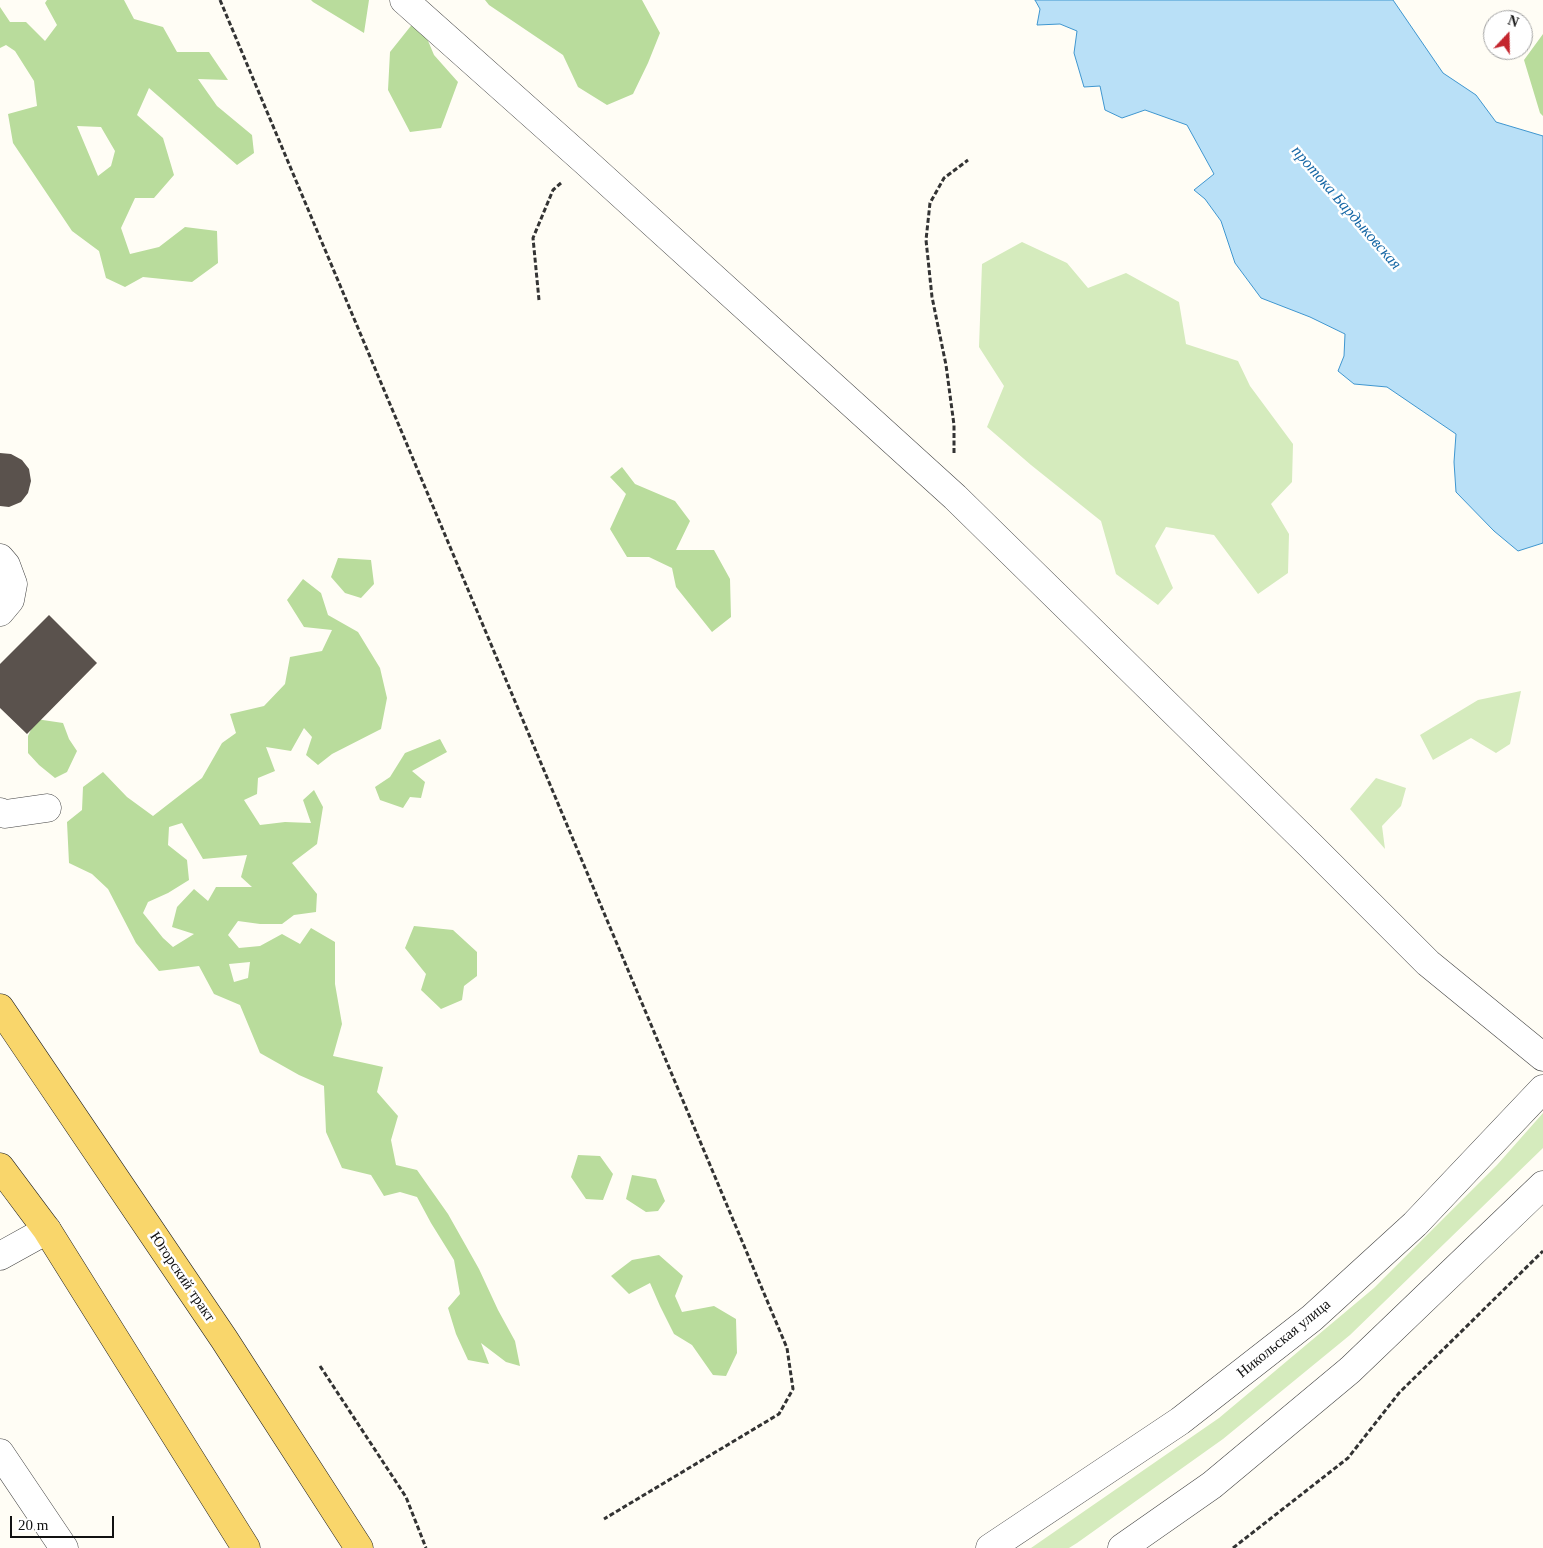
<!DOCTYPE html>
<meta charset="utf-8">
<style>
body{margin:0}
#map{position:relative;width:1543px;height:1548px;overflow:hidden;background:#fffdf5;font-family:Georgia,serif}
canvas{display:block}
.north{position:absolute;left:1483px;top:10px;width:50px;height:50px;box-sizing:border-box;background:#fff;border:1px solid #a0a0a0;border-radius:50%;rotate:21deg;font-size:14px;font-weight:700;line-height:20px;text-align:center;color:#111}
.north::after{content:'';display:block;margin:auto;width:18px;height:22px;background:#c4262e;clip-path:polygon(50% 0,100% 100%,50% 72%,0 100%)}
.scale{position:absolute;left:10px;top:1516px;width:104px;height:22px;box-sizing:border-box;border:2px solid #111;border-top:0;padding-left:6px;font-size:15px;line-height:18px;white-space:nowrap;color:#111;-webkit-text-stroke:4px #fff;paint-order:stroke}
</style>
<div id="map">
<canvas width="1543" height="1548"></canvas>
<div class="north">N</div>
<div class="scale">20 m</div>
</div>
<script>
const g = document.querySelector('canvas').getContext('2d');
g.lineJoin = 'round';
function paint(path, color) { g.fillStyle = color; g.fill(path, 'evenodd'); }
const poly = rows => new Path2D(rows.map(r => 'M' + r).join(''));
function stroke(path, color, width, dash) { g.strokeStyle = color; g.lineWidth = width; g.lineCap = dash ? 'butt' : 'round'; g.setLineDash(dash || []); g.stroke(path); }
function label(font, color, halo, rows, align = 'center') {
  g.font = font + ' Georgia,serif'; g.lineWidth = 5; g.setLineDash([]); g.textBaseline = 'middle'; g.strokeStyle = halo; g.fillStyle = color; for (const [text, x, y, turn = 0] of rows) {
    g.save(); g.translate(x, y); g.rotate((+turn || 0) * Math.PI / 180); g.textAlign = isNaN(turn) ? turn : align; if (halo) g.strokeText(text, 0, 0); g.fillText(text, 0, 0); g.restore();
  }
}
const green = poly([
 [1022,242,1067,263,1088,288,1126,273,1179,302,1186,344,1238,361,1250,386,1293,444,1292,482,1271,504,1289,534,1288,573,1258,594,1214,535,1166,527,1155,546,1173,588,1158,605,1116,574,1101,521,1031,465,987,427,1004,386,979,347,982,264],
 [1521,691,1510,744,1496,753,1471,738,1433,760,1420,735,1478,700],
 [1376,778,1406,788,1401,806,1382,826,1385,849,1350,809],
 [1543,1113,1543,1148,1350,1335,1223,1439,1077,1543,1069,1548,1031,1548,1219,1418,1374,1288,1497,1165]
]);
const forest = poly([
 [47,0,124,0,134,19,163,27,177,52,209,52,228,80,198,79,217,106,252,135,254,153,237,165,149,88,137,115,163,138,174,175,154,198,135,198,121,228,130,254,159,247,185,227,217,231,218,263,192,282,143,277,125,287,106,278,99,251,72,231,13,143,8,114,37,106,34,81,15,51,6,45,0,48,0,7,10,22,26,22,45,41,57,25,45,3],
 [77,126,101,127,115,151,111,166,98,176],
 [311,0,369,0,364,33,313,2],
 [485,0,642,0,660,33,648,63,633,94,607,105,578,87,563,55,489,5],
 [418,17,434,55,458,82,441,128,410,132,388,90,390,52],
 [1543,34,1543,116,1540,113,1524,60],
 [622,467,635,484,675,501,690,521,676,550,714,550,730,579,731,617,712,632,676,587,672,568,649,557,627,557,610,529,626,494,610,477],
 [338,558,371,560,374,584,361,598,345,593,331,577],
 [303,579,321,593,328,615,358,632,380,668,387,698,381,729,332,754,318,765,306,755,312,737,304,728,291,751,266,747,275,771,258,778,257,794,244,800,260,825,285,822,311,823,303,800,314,790,323,807,317,844,292,863,317,894,316,912,294,915,282,924,260,924,238,921,228,935,239,948,260,946,282,934,300,944,311,928,335,942,335,984,342,1024,333,1056,383,1067,377,1092,398,1116,391,1140,396,1165,417,1170,448,1214,479,1269,498,1310,515,1341,520,1366,506,1362,481,1343,489,1364,468,1360,456,1334,448,1308,460,1294,454,1260,431,1223,417,1197,400,1192,384,1196,371,1175,342,1168,326,1132,324,1086,299,1075,260,1053,240,1005,214,994,199,966,159,971,136,943,108,889,92,874,69,863,67,822,82,810,83,787,103,772,127,797,153,816,202,778,222,743,236,733,230,714,264,706,285,684,290,657,322,651,332,630,304,627,287,600],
 [182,823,203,859,247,855,241,877,252,887,216,887,208,901,194,889,177,907,172,927,194,934,173,947,163,938,143,913,148,902,168,893,189,880,187,860,168,845,169,827],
 [250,962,248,978,234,982,229,964],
 [36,719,63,723,69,739,77,751,67,772,55,778,39,765,28,753,28,736],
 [440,739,447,752,412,771,425,782,421,798,410,797,403,808,380,800,375,787,390,777,405,753],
 [414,926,453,930,477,952,477,976,464,986,462,1000,441,1009,421,990,426,974,405,948],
 [578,1155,600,1156,613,1174,603,1200,586,1199,571,1177],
 [632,1175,656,1179,665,1201,658,1211,646,1212,626,1199],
 [659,1255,683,1276,675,1296,682,1312,714,1306,736,1319,737,1353,726,1376,713,1375,692,1345,674,1334,660,1306,650,1283,629,1294,611,1276,632,1260]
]);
const water = poly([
 [1035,0,1393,0,1443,73,1476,95,1496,122,1543,136,1543,543,1518,551,1494,531,1456,492,1454,462,1456,434,1387,387,1354,384,1338,371,1344,356,1345,334,1310,317,1261,298,1235,263,1221,221,1205,199,1194,190,1214,174,1187,125,1145,110,1122,118,1105,110,1100,86,1084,87,1074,53,1077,31,1060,24,1037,25,1040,9,1035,0]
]);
const building = poly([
 [0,453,11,454,22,460,29,469,31,481,28,493,21,502,9,507,0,506],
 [49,615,97,663,27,734,0,708,0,664]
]);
const path = poly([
 [220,0,787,1348,793,1389,779,1414,604,1519],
 [539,300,533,238,553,190,561,183],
 [954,453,954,425,946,365,932,297,926,240,930,203,944,178,968,160],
 [320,1366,406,1497,426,1548],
 [1233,1548,1348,1458,1399,1393,1543,1251]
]);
const minor = poly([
 [404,0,587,163,955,497,1310,845,1428,963,1543,1057],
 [0,558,6,565,13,584,10,600,0,612],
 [0,812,5,814,47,808],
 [0,1256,47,1230],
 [0,1453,64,1548],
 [990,1548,1180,1421,1312,1318,1415,1224,1543,1089],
 [1122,1548,1212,1485,1350,1370,1543,1185]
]);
const major = poly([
 [0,1008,224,1339,359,1548],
 [0,1167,47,1230,246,1548]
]);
const streetNames = [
 ["Югорский тракт",182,1277,56],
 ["Никольская улица",1284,1339,-39]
];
const waterNames = [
 ["протока Бардыковская",1346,208,49]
];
paint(green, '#d5ebbd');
paint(forest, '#b9dc9c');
paint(water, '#b9e0f7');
stroke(water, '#3f96cf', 1);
paint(building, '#5a524d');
stroke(minor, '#444', 29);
stroke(major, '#222', 29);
stroke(path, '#333', 3, [5, 2.5]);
stroke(minor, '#fff', 28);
stroke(major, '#f9d66b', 28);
label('15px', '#111', '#fff', streetNames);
label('italic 16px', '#1768a6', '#fff', waterNames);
</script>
